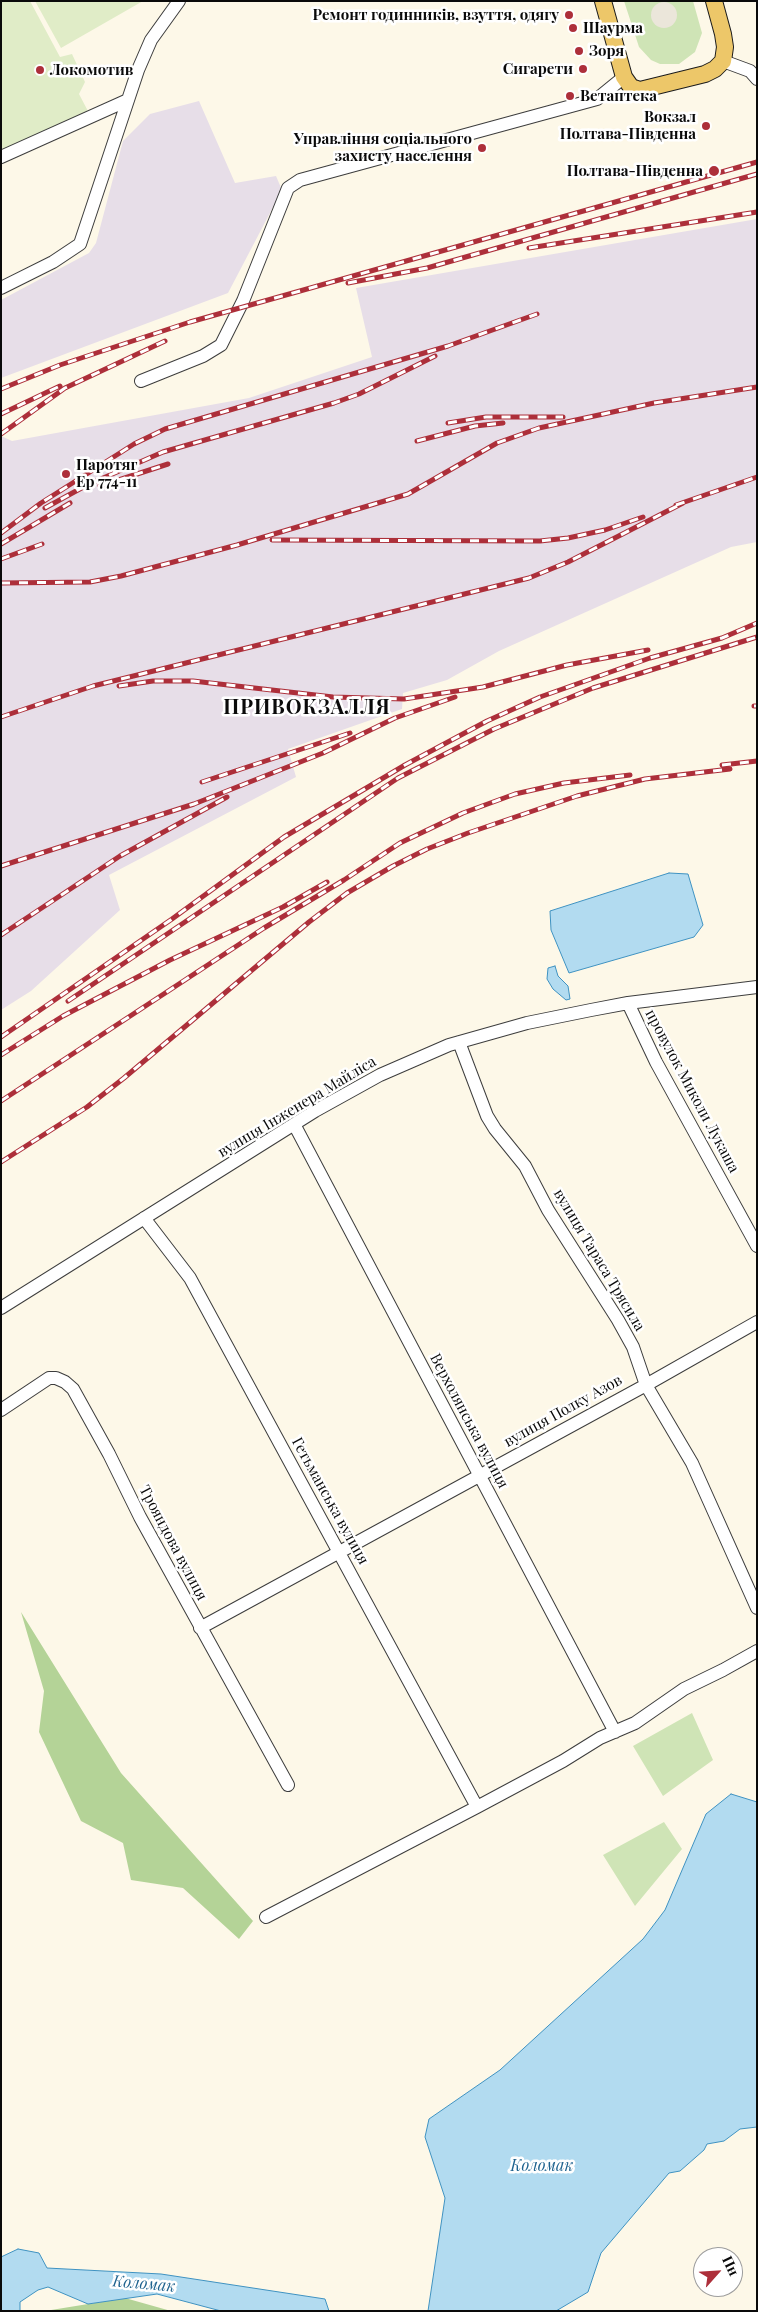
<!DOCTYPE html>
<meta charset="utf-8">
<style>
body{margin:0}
#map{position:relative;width:758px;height:2312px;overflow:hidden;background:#fdf8e8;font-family:"Playfair Display",serif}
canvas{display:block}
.frame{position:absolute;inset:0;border:2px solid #0a0a0a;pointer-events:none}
.north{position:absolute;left:693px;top:2247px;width:50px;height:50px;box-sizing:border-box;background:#fff;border:1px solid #9d9d9d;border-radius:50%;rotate:64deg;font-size:14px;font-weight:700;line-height:20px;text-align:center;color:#0a0a0a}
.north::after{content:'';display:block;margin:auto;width:18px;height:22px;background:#ad2f3a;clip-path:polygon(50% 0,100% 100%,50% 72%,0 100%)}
</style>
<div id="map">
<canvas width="758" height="2312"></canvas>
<div class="frame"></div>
<div class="north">Пн</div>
</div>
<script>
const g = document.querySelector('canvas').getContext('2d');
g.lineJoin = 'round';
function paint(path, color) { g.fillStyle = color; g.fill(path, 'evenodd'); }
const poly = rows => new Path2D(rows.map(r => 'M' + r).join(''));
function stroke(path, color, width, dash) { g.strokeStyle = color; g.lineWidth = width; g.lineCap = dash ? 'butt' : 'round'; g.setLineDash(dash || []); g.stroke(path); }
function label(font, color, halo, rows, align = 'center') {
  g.font = font + ' "Playfair Display",serif'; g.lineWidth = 5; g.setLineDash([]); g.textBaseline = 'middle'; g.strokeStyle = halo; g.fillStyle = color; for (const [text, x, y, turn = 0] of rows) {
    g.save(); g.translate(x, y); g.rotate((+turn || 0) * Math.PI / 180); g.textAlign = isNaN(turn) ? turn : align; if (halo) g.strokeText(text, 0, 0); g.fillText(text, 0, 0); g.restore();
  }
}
const industrial = poly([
 [199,101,235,183,276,176,282,190,228,293,1,378,1,300,89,253,96,243,123,141,150,114],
 [757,219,757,542,731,547,499,651,447,680,403,693,402,709,288,749,296,777,109,875,120,910,31,991,1,1010,1,436,12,441,249,398,372,357,356,288]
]);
const green = poly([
 [624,1,693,1,702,33,695,52,679,64,660,64,651,60,639,47],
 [692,1713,713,1760,663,1796,633,1746],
 [664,1822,682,1849,635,1906,603,1855]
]);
const forest = poly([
 [21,1612,121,1773,253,1921,239,1939,183,1888,131,1880,123,1843,81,1821,39,1732,44,1691],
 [125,2298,171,2311,45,2311]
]);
const pitch = poly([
 [1,1,30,1,60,57,72,54,85,82,79,94,90,115,1,152],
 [35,1,143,1,61,48]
]);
const plaza = poly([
 '651 15a13 13 0 1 1 26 0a13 13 0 1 1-26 0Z'
]);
const water = poly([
 [669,873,688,874,703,925,694,937,569,973,551,930,550,911,669,873],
 [555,966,558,976,568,986,570,999,566,1000,553,989,547,979,548,968,555,966],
 [731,1794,757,1802,757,2127,740,2129,724,2141,707,2144,704,2150,680,2171,669,2173,601,2253,588,2292,556,2311,428,2311,445,2198,425,2137,429,2119,500,2070,643,1939,665,1910,706,1814,731,1794],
 [18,2249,39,2253,47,2268,161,2274,325,2299,329,2311,221,2311,157,2294,88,2304,48,2287,38,2290,20,2302,20,2311,1,2311,1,2257,18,2249]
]);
const minor = poly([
 [723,61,750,71,757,79],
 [1,157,128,100],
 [1,288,53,262,80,244,138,70,151,40,179,1],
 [141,381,203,356,221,345,243,301,288,188,300,180,597,99,624,77],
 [628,1003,656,1062,757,1246],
 [459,1042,487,1116,495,1129,525,1166,548,1210,618,1320,633,1347,646,1385,692,1463,757,1608],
 [294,1124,615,1732],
 [144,1218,190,1278,477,1807],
 [1,1308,315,1111,380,1075,449,1045,527,1023,591,1010,628,1003,757,987],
 [1,1410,49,1378,56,1378,65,1382,73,1389,109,1454,140,1517,288,1785],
 [200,1628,646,1385,757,1322],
 [266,1917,477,1807,563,1761,600,1738,635,1723,684,1689,723,1670,757,1651]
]);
const major = poly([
 [603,1,624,77,631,87,640,90,705,74,715,69,723,61,725,47,723,34,714,1]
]);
const rail = poly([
 [529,248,757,212],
 [348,283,427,268,757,174],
 [1,389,60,365,190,322,757,162],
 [1,414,60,386],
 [448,423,486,417,563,417],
 [1,434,65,388,165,341],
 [417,441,475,426,503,423],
 [100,486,168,464],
 [676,505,757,477],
 [45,508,87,485,163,452,334,403,359,394,435,356],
 [1,533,41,503,134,444,165,429,448,346,537,314],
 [272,540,540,541,568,538,605,530,643,517],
 [1,544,70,503],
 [1,559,42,544],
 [1,583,90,582,121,576,237,545,408,494,497,443,539,428,654,403,757,387],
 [119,686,153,681,193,681,333,697,404,699,483,687,567,665,648,650],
 [754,706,757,706],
 [1,717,93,686,529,578,568,562,683,503],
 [722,765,757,761],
 [202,782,350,733],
 [1,866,194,804,323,753,395,718,455,697],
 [1,935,120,856,227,797],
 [68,1001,398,778,494,729,593,688,757,637],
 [1,1037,172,919,284,837,405,765,487,721,540,697,650,658,722,638,757,623],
 [1,1055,63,1016,170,960,283,907,327,882],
 [1,1101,264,928,344,880,400,843,463,813,515,794,564,783,630,775],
 [1,1162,87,1107,124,1078,309,922,347,893,393,866,427,849,468,833,577,796,645,779,730,769]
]);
const markers = [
 [569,15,5,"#ad2f3a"],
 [573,28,5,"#ad2f3a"],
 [579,51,5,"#ad2f3a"],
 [583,69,5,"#ad2f3a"],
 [40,70,5,"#ad2f3a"],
 [570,96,5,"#ad2f3a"],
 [706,126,5,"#ad2f3a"],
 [482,148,5,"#ad2f3a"],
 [714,171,6,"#ad2f3a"],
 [66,474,5,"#ad2f3a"]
];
const poiNames = [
 ["Ремонт годинників, взуття, одягу",559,15],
 ["Шаурма",583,28,"left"],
 ["Зоря",589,51,"left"],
 ["Сигарети",573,69],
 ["Локомотив",50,70,"left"],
 ["Ветаптека",580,96,"left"],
 ["Вокзал",696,117],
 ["Полтава-Південна",696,134],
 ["Управління соціального",472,139],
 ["захисту населення",472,156],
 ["Полтава-Південна",703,171],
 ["Паротяг",76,465,"left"],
 ["Ер 774-11",76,482,"left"]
];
const streetNames = [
 ["провулок Миколи Лукаша",692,1091,62],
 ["вулиця Інженера Майліса",297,1107,-31],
 ["вулиця Тараса Трясила",599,1260,59],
 ["вулиця Полку Азов",563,1411,-29],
 ["Верхолянська вулиця",469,1421,62],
 ["Гетьманська вулиця",330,1501,61],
 ["Трояндова вулиця",173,1543,62]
];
const waterNames = [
 ["Коломак",542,2166],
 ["Коломак",144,2284,5]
];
const districtNames = [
 ["ПРИВОКЗАЛЛЯ",307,708]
];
paint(industrial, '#e7dee8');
paint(green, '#cfe4b6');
paint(forest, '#b4d397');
paint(pitch, '#e0ecc7');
paint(plaza, '#ebe6da');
paint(water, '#b2dbf0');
stroke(water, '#3f92c1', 1);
stroke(minor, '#3d3d3d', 14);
stroke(major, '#1b1b1b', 18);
stroke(minor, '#fff', 12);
stroke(major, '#edc769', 16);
stroke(rail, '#ad2f3a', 5);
stroke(rail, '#fff', 3, [9]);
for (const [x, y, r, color] of markers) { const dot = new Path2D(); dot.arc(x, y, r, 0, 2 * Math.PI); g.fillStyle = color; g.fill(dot); stroke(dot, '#fff', 2); }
label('bold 15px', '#0a0a0a', '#fff', poiNames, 'right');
label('15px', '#0a0a0a', '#fff', streetNames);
label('italic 16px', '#1f638f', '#fff', waterNames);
g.letterSpacing = '1px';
label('bold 20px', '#0a0a0a', '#fff', districtNames);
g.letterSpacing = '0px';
</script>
